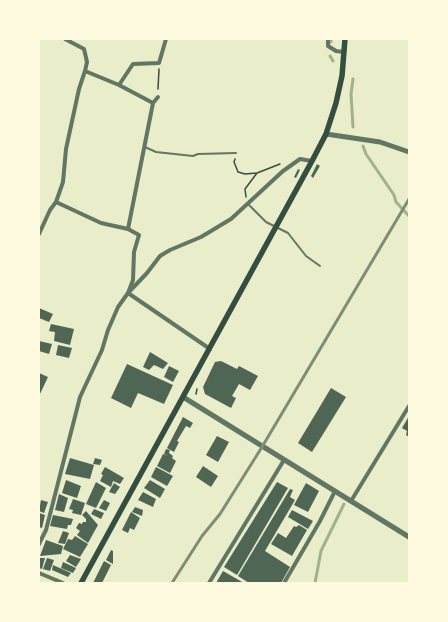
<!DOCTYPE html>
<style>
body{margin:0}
#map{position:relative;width:448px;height:622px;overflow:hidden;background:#e9edc9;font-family:Ubuntu,sans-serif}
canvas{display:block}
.frame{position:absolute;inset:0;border:40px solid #fefae0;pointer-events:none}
</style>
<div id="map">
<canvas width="448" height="622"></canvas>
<div class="frame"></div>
</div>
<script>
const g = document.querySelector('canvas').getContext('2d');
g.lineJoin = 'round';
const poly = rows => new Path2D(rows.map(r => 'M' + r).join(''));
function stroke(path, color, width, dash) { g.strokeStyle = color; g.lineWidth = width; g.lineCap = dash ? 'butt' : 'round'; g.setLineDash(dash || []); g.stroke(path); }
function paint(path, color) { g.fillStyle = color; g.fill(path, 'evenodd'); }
const stream = poly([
 [331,42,331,39],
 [330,56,333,61],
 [353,79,351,94,353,127],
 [363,146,366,154,394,195,396,202,409,216],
 [315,583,321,551,344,504]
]);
const building = poly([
 [317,164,320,166,313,178,311,176],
 [298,169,300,170,296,178,294,177],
 [39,308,53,314,49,322,39,318],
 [51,324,74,329,70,345,54,341,55,332,49,331],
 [39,341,52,344,49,354,39,351],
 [58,345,72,348,69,358,56,355],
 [150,352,168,363,163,369,154,365,149,370,143,367],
 [221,361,237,369,239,366,258,376,250,390,239,384,232,396,236,398,231,408,205,394,203,387,215,362],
 [127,364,173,385,164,404,138,393,131,408,111,398],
 [169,366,179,371,173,382,164,377],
 [39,373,48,377,39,396],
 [331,388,346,397,312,452,298,443],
 [409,416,409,437,406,435,407,431,402,428],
 [183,417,193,423,190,428,186,426,177,441,179,442,174,452,167,448],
 [217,436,229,442,218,462,206,455],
 [166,449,170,450,169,453,173,456,172,458,176,461,170,473,157,466,163,454,168,456,164,454],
 [70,458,94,465,90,479,65,474],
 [95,458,102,460,100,465,93,464],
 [203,466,218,476,211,487,196,477],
 [105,467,124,478,120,484,113,481,111,487,100,481,103,475,101,474],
 [156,467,173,476,167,486,151,477],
 [66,480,81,486,77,498,62,493],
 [150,480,165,489,160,498,144,488],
 [96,482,106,488,96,508,86,504],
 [277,482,288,488,237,575,224,567],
 [114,483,120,487,115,494,109,492],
 [306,483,319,491,308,512,294,505],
 [290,489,293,490,290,497,295,500,265,551,290,567,281,583,249,583,238,576],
 [143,492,156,499,153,507,138,500],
 [59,494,68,498,64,512,55,510],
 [73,499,85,503,81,515,72,513,73,510,69,509],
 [41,500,48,502,44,513,39,511],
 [104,500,110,503,106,511,99,508],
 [135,507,143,510,142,516,132,512],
 [94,509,104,513,101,519,91,514],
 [292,510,313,521,308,529,288,517],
 [86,511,98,525,88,543,77,535,80,531,76,528,79,523,82,524,83,522,86,522,86,519,82,515],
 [131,512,140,518,134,530,130,528,128,533,122,530],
 [39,513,45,515,42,528,39,527],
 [53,515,73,519,71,525,68,525,67,529,50,526],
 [299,525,307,530,292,556,271,544,278,533,286,538,294,526,296,527],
 [63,531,69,533,65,544,58,543],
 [75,536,88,544,80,557,63,549,68,539,72,540],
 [46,540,63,546,61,554,40,556],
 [111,550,113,551,113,564,106,560],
 [70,555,81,559,76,567,66,561],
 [39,558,45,558,42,569,39,568],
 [47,558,54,560,50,571,43,569],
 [104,561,111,565,102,583,93,583],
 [63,562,76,568,73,573,61,568],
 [53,565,71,573,68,577,52,570],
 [223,571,244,583,216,583]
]);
const path = poly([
 [158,89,159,69],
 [235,159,234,162,238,172,245,174,257,173,280,164],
 [246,197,245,189,257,173],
 [196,394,197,389]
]);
const service = poly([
 [145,147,156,152,193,156,198,154,236,153],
 [248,204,266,222,288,233,306,256,320,266]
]);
const minor = poly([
 [328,39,328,46,336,51,344,52],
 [119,85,133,64,159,63,166,39],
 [153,103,158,97],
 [56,202,101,223,128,229,153,103,119,85,85,71],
 [128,229,139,235,134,252,133,280,128,293,210,349],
 [39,234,50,210,56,202,63,182,66,149,79,89,85,71,87,62,84,49,65,39],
 [351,501,409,406],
 [39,544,46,530,80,397,102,350,108,330,118,307,128,293,147,273,160,256,170,250,201,237,231,219,283,171,300,159,312,161],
 [39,573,63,583],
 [209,583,284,460],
 [284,583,320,521,335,491]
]);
const tertiary = poly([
 [326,134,380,142,409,152],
 [183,397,409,537]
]);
const secondary = poly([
 [81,583,312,161,326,134,336,103,342,76,345,39]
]);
const rail = poly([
 [172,583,202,536,220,514,262,447,409,199]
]);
stroke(stream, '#a3b18a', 3);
paint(building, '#4f6655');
stroke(path, '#344e41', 1.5);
stroke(service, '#617663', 2);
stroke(minor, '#617663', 4);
stroke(tertiary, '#617663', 5);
stroke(secondary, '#344e41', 5.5);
stroke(rail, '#7c8e77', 3);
</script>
